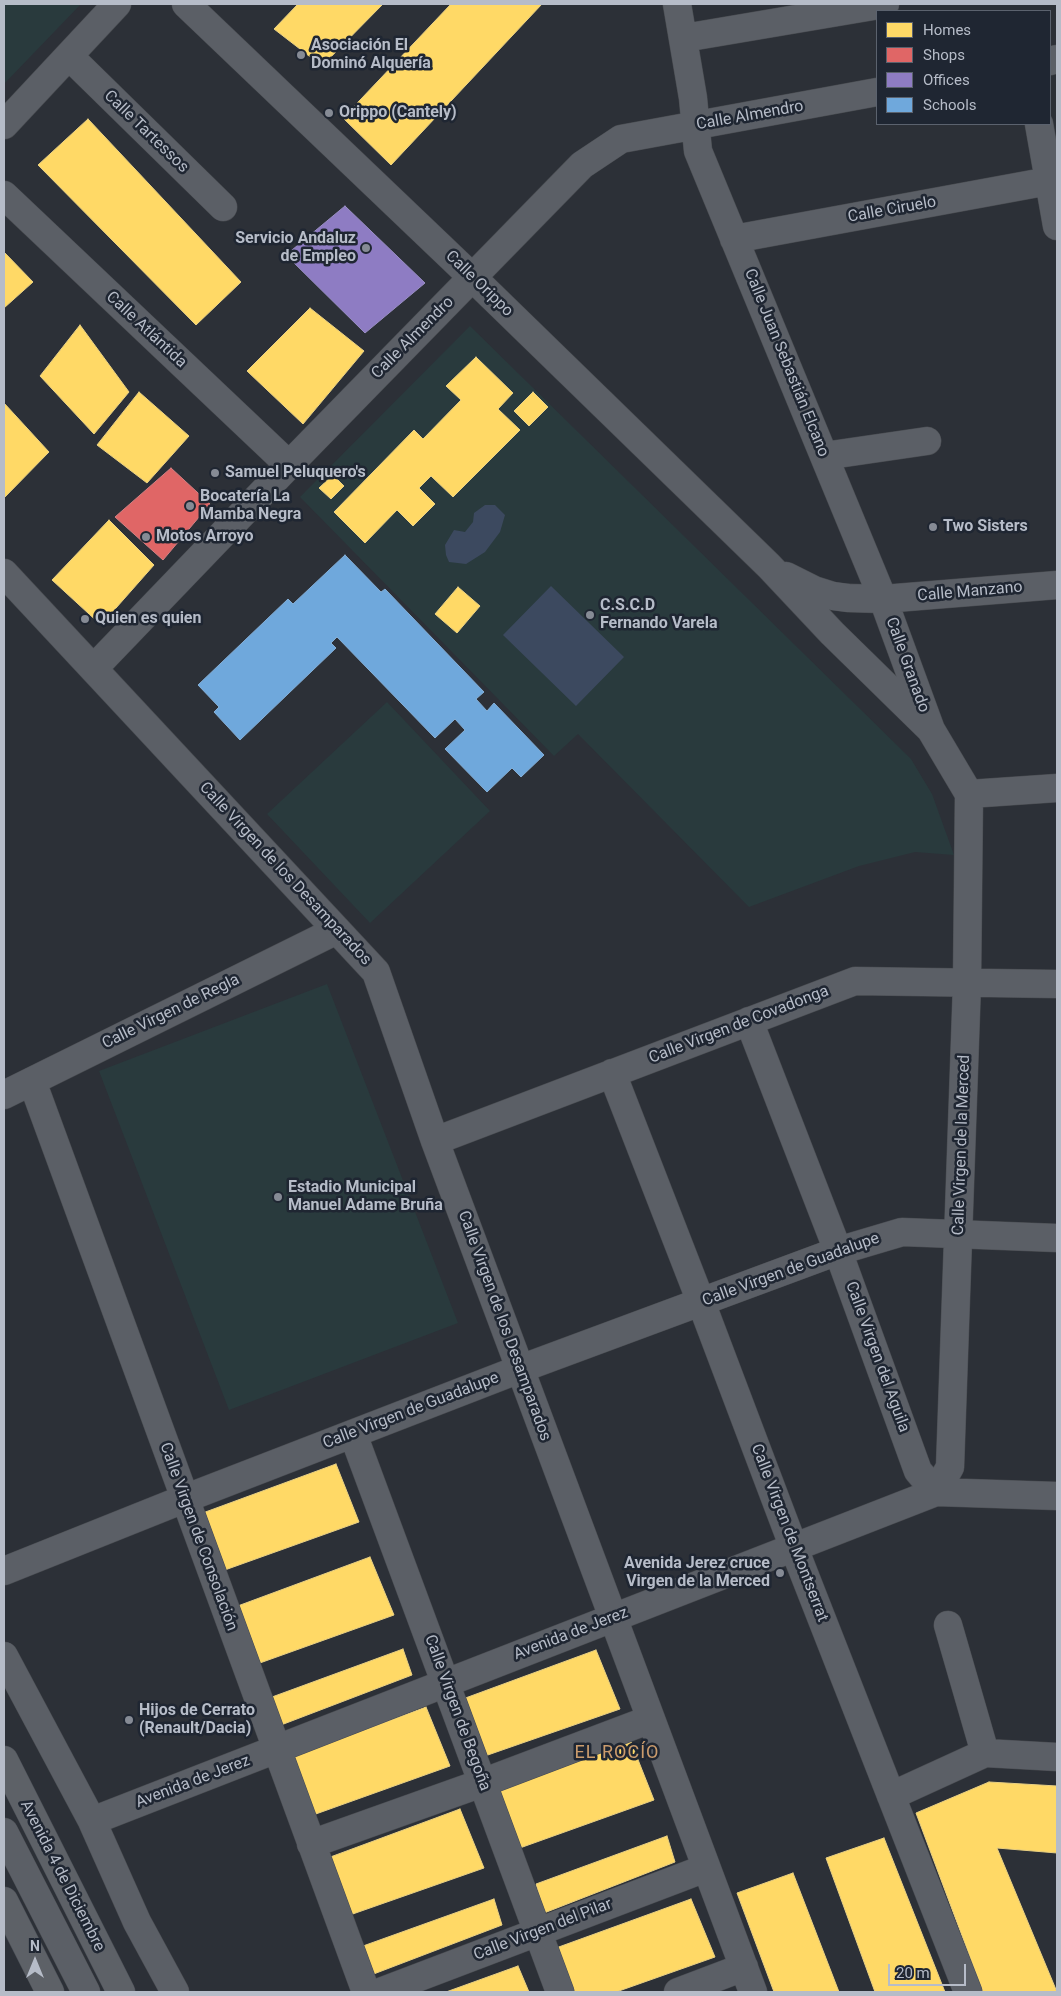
<!DOCTYPE html>
<meta charset="utf-8">
<style>
body{margin:0}
#map{position:relative;width:1061px;height:1996px;overflow:hidden;background:#2c3037;font-family:Roboto,sans-serif}
canvas{display:block}
.frame{position:absolute;inset:0;border:5px solid #b6bcc8;pointer-events:none}
.legend{position:absolute;left:876px;top:10px;width:175px;height:115px;box-sizing:border-box;background:#1f2632;border:1px solid #5b626e;margin:0;padding:6px 9px;list-style:none;font-size:15px;color:#b6bcc8}
.legend li{display:flex;align-items:center;gap:10px;height:25px}
.legend b{width:25px;border:1px solid #5b626e}
.north{position:absolute;left:10px;top:1936px;width:50px;height:50px;-webkit-text-stroke:4px #1f2632;paint-order:stroke;rotate:0deg;font-size:14px;font-weight:700;line-height:20px;text-align:center;color:#b6bcc8}
.north::after{content:'';display:block;margin:auto;width:18px;height:22px;background:#b6bcc8;clip-path:polygon(50% 0,100% 100%,50% 72%,0 100%)}
.scale{position:absolute;left:888px;top:1964px;width:78px;height:22px;box-sizing:border-box;border:2px solid #b6bcc8;border-top:0;padding-left:6px;font-size:15px;line-height:18px;white-space:nowrap;color:#b6bcc8;-webkit-text-stroke:4px #1f2632;paint-order:stroke}
</style>
<div id="map">
<canvas width="1061" height="1996"></canvas>
<div class="frame"></div>
<ul class="legend">
<li><b style="height:14px;background:#ffd966"></b>Homes</li>
<li><b style="height:14px;background:#e06666"></b>Shops</li>
<li><b style="height:14px;background:#8e7cc3"></b>Offices</li>
<li><b style="height:14px;background:#6fa8dc"></b>Schools</li>
</ul>
<div class="north">N</div>
<div class="scale">20 m</div>
</div>
<script>
const g = document.querySelector('canvas').getContext('2d');
g.lineJoin = 'round';
function paint(path, color) { g.fillStyle = color; g.fill(path, 'evenodd'); }
const poly = rows => new Path2D(rows.map(r => 'M' + r).join(''));
function stroke(path, color, width, dash) { g.strokeStyle = color; g.lineWidth = width; g.lineCap = dash ? 'butt' : 'round'; g.setLineDash(dash || []); g.stroke(path); }
function label(font, color, halo, rows, align = 'center') {
  g.font = font + ' Roboto,sans-serif'; g.lineWidth = 5; g.setLineDash([]); g.textBaseline = 'middle'; g.strokeStyle = halo; g.fillStyle = color; for (const [text, x, y, turn = 0] of rows) {
    g.save(); g.translate(x, y); g.rotate((+turn || 0) * Math.PI / 180); g.textAlign = isNaN(turn) ? turn : align; if (halo) g.strokeText(text, 0, 0); g.fillText(text, 0, 0); g.restore();
  }
}
const green = poly([
 [4,4,81,4,4,84],
 [470,326,911,759,932,794,954,855,915,852,859,866,749,907,578,734,554,756,300,497],
 [387,702,490,811,370,923,267,814],
 [327,984,458,1323,229,1410,99,1071]
]);
const water = poly([
 [485,505,495,505,505,515,500,532,485,552,466,564,449,562,446,555,445,545,454,530,465,532,473,522,474,513],
 [551,586,624,657,576,706,503,635]
]);
const homes = poly([
 [298,4,383,4,322,66,274,29,298,4],
 [451,4,542,4,391,165,343,118,451,4],
 [88,119,241,282,196,325,38,165,88,119],
 [4,252,33,282,4,308,4,252],
 [310,308,364,351,303,424,247,371,310,308],
 [80,325,129,392,94,434,40,376,80,325],
 [476,357,513,393,498,409,520,430,453,497,431,476,419,488,435,504,413,526,397,510,365,543,334,512,414,430,423,439,461,400,446,386,476,357],
 [139,392,189,436,147,483,97,445,139,392],
 [533,392,548,407,529,426,514,411,533,392],
 [4,403,49,452,4,498,4,403],
 [333,475,344,486,331,499,319,488,333,475],
 [109,520,154,565,101,625,52,580,109,520],
 [458,587,480,606,457,633,435,614,458,587],
 [336,1464,359,1522,222,1571,200,1514,336,1464],
 [370,1557,394,1615,257,1664,235,1607,370,1557],
 [403,1649,412,1675,281,1725,272,1697,403,1649],
 [596,1650,620,1709,482,1757,460,1700,596,1650],
 [426,1707,450,1766,313,1815,291,1757,426,1707],
 [631,1742,654,1800,517,1849,496,1791,631,1742],
 [989,1782,1057,1786,1057,1853,997,1848,1057,1992,983,1992,916,1813,989,1782],
 [460,1809,484,1868,347,1916,325,1859,460,1809],
 [667,1836,675,1862,544,1913,536,1884,667,1836],
 [884,1838,945,1992,875,1992,826,1858,884,1838],
 [793,1873,839,1992,774,1992,737,1893,793,1873],
 [494,1899,502,1925,371,1975,363,1946,494,1899],
 [691,1899,715,1957,616,1992,572,1992,556,1948,691,1899],
 [518,1966,529,1992,446,1992,518,1966]
]);
const shops = poly([
 [171,468,210,504,163,560,115,517,171,468]
]);
const offices = poly([
 [345,206,425,283,365,333,286,255,345,206]
]);
const schools = poly([
 [345,555,381,592,385,589,484,692,476,699,487,711,494,703,544,755,521,777,512,768,487,792,445,749,465,730,455,719,435,738,337,637,331,643,336,648,240,740,214,712,219,707,198,685,288,599,293,604,345,555]
]);
const minor = poly([
 [186,4,473,278,769,566,832,633,931,730],
 [677,4,693,98,698,151,883,599,931,730,969,794],
 [684,38,885,4],
 [69,56,223,207],
 [1050,61,1057,59],
 [1039,124,1057,226],
 [4,125,117,4],
 [4,195,289,465],
 [734,239,1049,181],
 [824,456,927,441],
 [4,573,376,972,435,1141,753,1992],
 [786,576,814,590,833,596,848,598,883,599,1057,585],
 [94,668,289,465,582,165,621,139,877,92],
 [969,794,1057,788],
 [749,1021,838,1251,918,1471,936,1492],
 [612,1073,701,1302,794,1548,968,1992],
 [32,1081,366,1992],
 [4,1095,337,930],
 [435,1141,855,981,1057,984],
 [353,1434,560,1992],
 [936,1492,950,1467,967,983,969,794],
 [4,1571,184,1499,520,1369,838,1251,902,1232,1057,1238],
 [948,1625,985,1753],
 [4,1656,92,1821,137,1922,175,1992],
 [891,1796,985,1753,1057,1757],
 [92,1821,936,1492,1057,1496],
 [4,1832,86,1992],
 [311,1844,482,1783,651,1719],
 [380,1992,706,1868],
 [678,1992,744,1967]
]);
const major = poly([
 [4,1760,121,1992],
 [4,1901,50,1992]
]);
const markers = [
 [301,55,5,"#868b95"],
 [329,113,5,"#868b95"],
 [366,248,5,"#868b95"],
 [215,473,5,"#868b95"],
 [190,506,5,"#868b95"],
 [933,527,5,"#868b95"],
 [146,537,5,"#868b95"],
 [590,615,5,"#868b95"],
 [85,619,5,"#868b95"],
 [278,1197,5,"#868b95"],
 [780,1573,5,"#868b95"],
 [129,1720,5,"#868b95"]
];
const poiNames = [
 ["Asociación El",311,46],
 ["Dominó Alquería",311,64],
 ["Orippo (Cantely)",339,113],
 ["Servicio Andaluz",356,239,"right"],
 ["de Empleo",356,257,"right"],
 ["Samuel Peluquero's",225,473],
 ["Bocatería La",200,497],
 ["Mamba Negra",200,515],
 ["Two Sisters",943,527],
 ["Motos Arroyo",156,537],
 ["C.S.C.D",600,606],
 ["Fernando Varela",600,624],
 ["Quien es quien",95,619],
 ["Estadio Municipal",288,1188],
 ["Manuel Adame Bruña",288,1206],
 ["Avenida Jerez cruce",770,1564,"right"],
 ["Virgen de la Merced",770,1582,"right"],
 ["Hijos de Cerrato",139,1711],
 ["(Renault/Dacia)",139,1729]
];
const streetNames = [
 ["Calle Almendro",750,116,-10],
 ["Calle Tartessos",146,132,44],
 ["Calle Ciruelo",892,210,-10],
 ["Calle Orippo",479,284,44],
 ["Calle Atlántida",146,330,43],
 ["Calle Almendro",413,338,-45],
 ["Calle Juan Sebastián Elcano",786,363,68],
 ["Calle Manzano",970,592,-5],
 ["Calle Granado",907,665,70],
 ["Calle Virgen de los Desamparados",285,874,47],
 ["Calle Virgen de Regla",171,1012,-26],
 ["Calle Virgen de Covadonga",739,1025,-21],
 ["Calle Virgen de la Merced",962,1145,-88],
 ["Calle Virgen de Guadalupe",791,1270,-20],
 ["Calle Virgen de los Desamparados",504,1326,70],
 ["Calle Virgen del Aguila",877,1357,70],
 ["Calle Virgen de Guadalupe",411,1411,-21],
 ["Calle Virgen de Montserrat",789,1533,69],
 ["Calle Virgen de Consolación",198,1537,70],
 ["Avenida de Jerez",571,1634,-21],
 ["Calle Virgen de Begoña",457,1713,70],
 ["Avenida de Jerez",193,1782,-21],
 ["Avenida 4 de Diciembre",62,1876,63],
 ["Calle Virgen del Pilar",543,1930,-21]
];
const neighbourhoodNames = [
 ["EL ROCÍO",617,1753]
];
paint(green, '#293a3d');
paint(water, '#3c495f');
paint(homes, '#ffd966');
stroke(homes, '#e9d083', 1);
paint(shops, '#e06666');
stroke(shops, '#d38083', 1);
paint(offices, '#8e7cc3');
stroke(offices, '#9a8fc4', 1);
paint(schools, '#6fa8dc');
stroke(schools, '#84aed6', 1);
stroke(minor, '#484b50', 29);
stroke(major, '#494d54', 29);
stroke(minor, '#5b5f66', 28);
stroke(major, '#5d6167', 28);
for (const [x, y, r, color] of markers) { const dot = new Path2D(); dot.arc(x, y, r, 0, 2 * Math.PI); g.fillStyle = color; g.fill(dot); stroke(dot, '#1f2632', 2); }
label('bold 16px', '#b6bcc8', '#1f2632', poiNames, 'left');
label('16px', '#b6bcc8', '#1f2632', streetNames);
g.letterSpacing = '1px';
label('18px', '#cb9c6d', '#1f2632', neighbourhoodNames);
g.letterSpacing = '0px';
</script>
